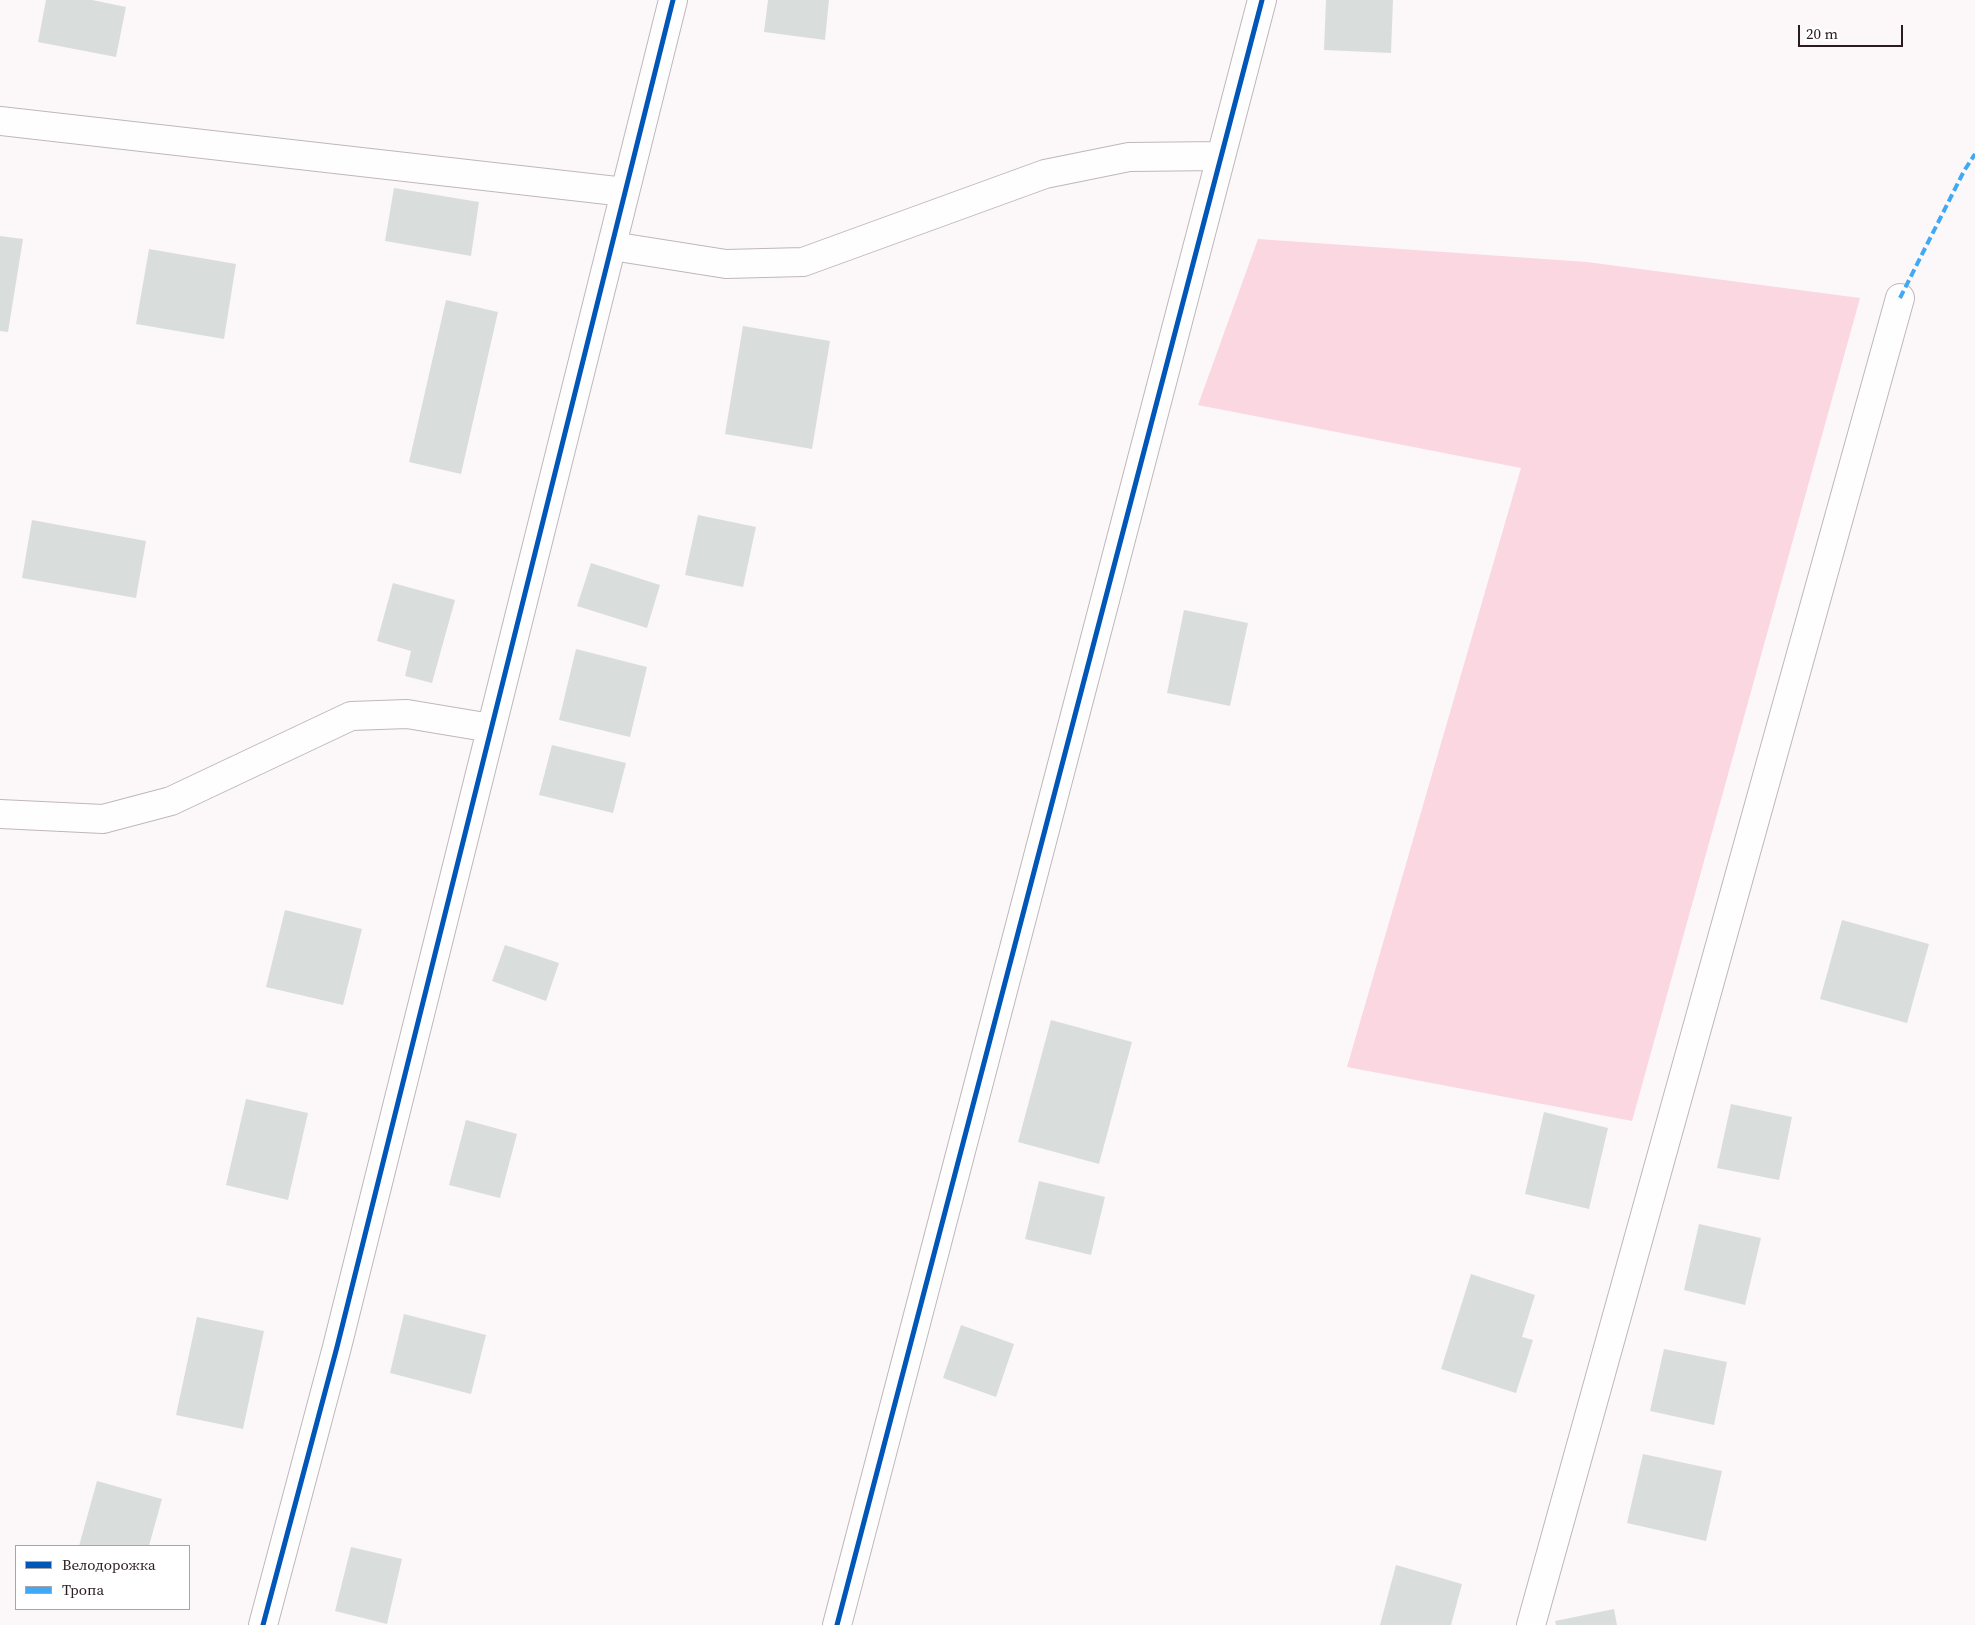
<!DOCTYPE html>
<meta charset="utf-8">
<style>
body{margin:0}
#map{position:relative;width:1975px;height:1625px;overflow:hidden;background:#fcf8f9;font-family:"Source Serif 4",serif}
canvas{display:block}
.legend{position:absolute;left:15px;top:1545px;width:175px;height:65px;box-sizing:border-box;background:#fff;border:1px solid #a9a4a5;margin:0;padding:6px 9px;list-style:none;font-size:15px;color:#291b1f}
.legend li{display:flex;align-items:center;gap:10px;height:25px}
.legend b{width:25px;border:1px solid #a9a4a5}
.scale{position:absolute;left:1798px;top:25px;width:105px;height:22px;box-sizing:border-box;border:2px solid #291b1f;border-top:0;padding-left:6px;font-size:15px;line-height:18px;white-space:nowrap;color:#291b1f;-webkit-text-stroke:4px #fff;paint-order:stroke}
</style>
<div id="map">
<canvas width="1975" height="1625"></canvas>
<ul class="legend">
<li><b style="height:6px;background:#0057b8"></b>Велодорожка</li>
<li><b style="height:6px;background:#3fa9f5"></b>Тропа</li>
</ul>
<div class="scale">20 m</div>
</div>
<script>
const g = document.querySelector('canvas').getContext('2d');
g.lineJoin = 'round';
function paint(path, color) { g.fillStyle = color; g.fill(path, 'evenodd'); }
const poly = rows => new Path2D(rows.map(r => 'M' + r).join(''));
function stroke(path, color, width, dash) { g.strokeStyle = color; g.lineWidth = width; g.lineCap = dash ? 'butt' : 'round'; g.setLineDash(dash || []); g.stroke(path); }
const green = poly([
 [1258,239,1587,262,1860,298,1632,1121,1347,1067,1521,468,1198,405]
]);
const building = poly([
 [46,0,92,0,126,7,116,57,38,42],
 [768,0,829,0,825,40,764,32],
 [1326,0,1393,0,1391,53,1324,50],
 [394,188,479,202,471,256,385,241],
 [0,236,23,239,8,332,0,331],
 [149,249,236,264,224,339,136,324],
 [446,300,498,312,461,474,409,462],
 [743,326,830,341,812,449,725,434],
 [698,515,756,527,743,587,685,575],
 [32,520,146,541,136,598,22,578],
 [591,563,660,585,647,628,577,606],
 [393,583,455,600,432,683,405,676,411,651,377,641],
 [1184,610,1248,623,1230,706,1167,693],
 [576,649,647,667,630,737,559,720],
 [552,745,626,763,613,813,539,795],
 [285,910,362,929,343,1005,266,987],
 [1842,920,1929,944,1907,1023,1820,999],
 [505,945,559,963,546,1001,492,981],
 [1051,1020,1132,1042,1099,1164,1018,1142],
 [246,1099,308,1113,288,1200,226,1185],
 [1731,1104,1792,1117,1779,1180,1717,1168],
 [1544,1112,1608,1128,1589,1209,1525,1194],
 [466,1120,517,1134,500,1198,449,1185],
 [1039,1181,1105,1197,1091,1255,1025,1239],
 [1699,1224,1761,1238,1745,1305,1684,1290],
 [1471,1274,1535,1295,1522,1337,1533,1340,1516,1393,1441,1369],
 [404,1314,486,1335,471,1394,390,1373],
 [197,1317,264,1331,243,1429,176,1415],
 [961,1325,1014,1344,996,1397,943,1378],
 [1664,1349,1727,1362,1714,1425,1650,1411],
 [1643,1454,1722,1471,1706,1541,1627,1523],
 [97,1481,162,1499,149,1546,79,1546],
 [351,1547,402,1559,387,1624,335,1611],
 [1396,1565,1462,1584,1451,1625,1380,1625],
 [1614,1609,1617,1625,1556,1625,1555,1621]
]);
const street = poly([
 [0,121,625,192],
 [612,246,726,264,803,262,1045,174,1129,157,1220,156],
 [0,814,103,819,171,801,351,716,407,714,491,728],
 [263,1625,337,1347,673,0],
 [837,1625,1262,0],
 [1531,1625,1900,298]
]);
const quiet = poly([
 [1900,298,1964,171,1975,154]
]);
const cycleway = poly([
 [263,1625,337,1347,673,0],
 [837,1625,1262,0]
]);
paint(green, '#fad7e1');
paint(building, '#d9dedc');
stroke(street, '#bfb7b9', 30);
stroke(street, '#fffefe', 28);
stroke(quiet, '#3fa9f5', 4, [8, 4]);
stroke(cycleway, '#0057b8', 5);
</script>
